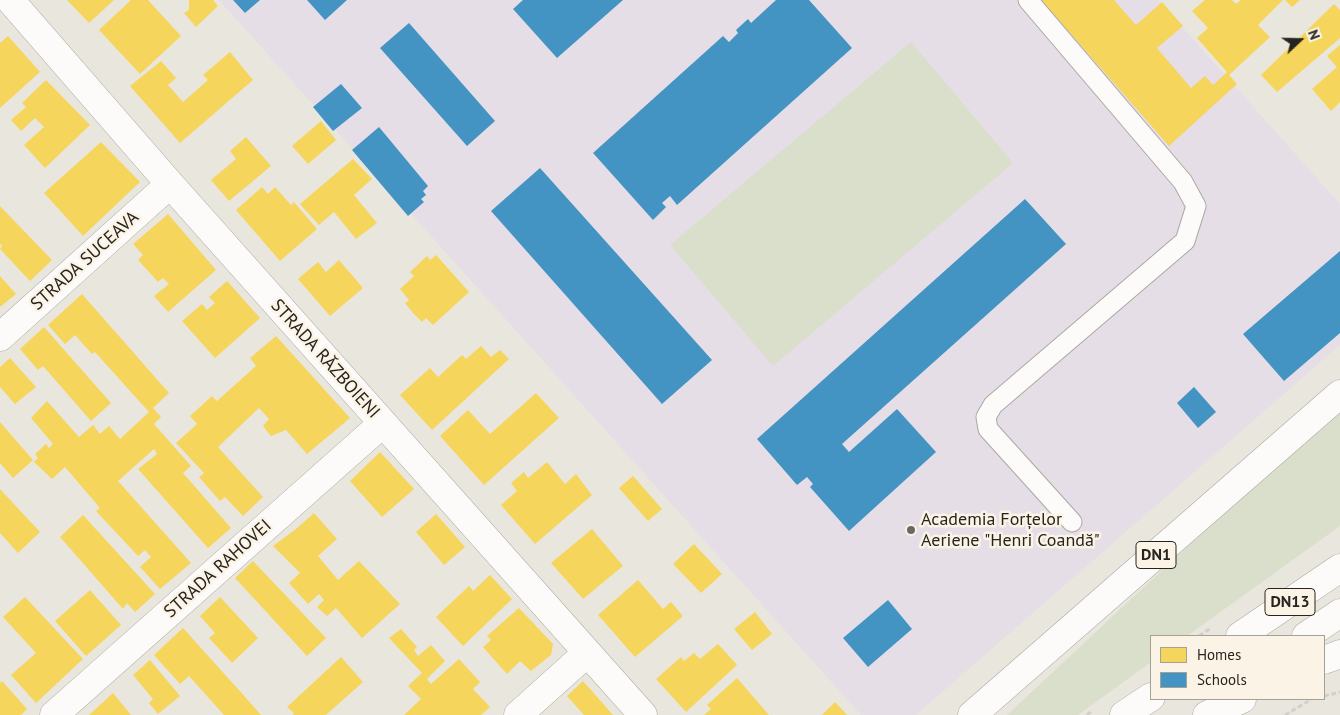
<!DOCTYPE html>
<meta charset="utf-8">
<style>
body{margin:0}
#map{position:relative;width:1340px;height:715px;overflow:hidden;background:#e9e6de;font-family:"PT Sans",sans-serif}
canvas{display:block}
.legend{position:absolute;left:1150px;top:635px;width:175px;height:65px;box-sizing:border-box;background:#fbf4e6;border:1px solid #a6a196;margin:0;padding:6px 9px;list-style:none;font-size:15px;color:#27241f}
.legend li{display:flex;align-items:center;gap:10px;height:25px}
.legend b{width:25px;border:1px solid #a6a196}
.north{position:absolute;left:1275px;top:15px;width:50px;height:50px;-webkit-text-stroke:4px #fbf4e6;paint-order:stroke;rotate:69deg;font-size:14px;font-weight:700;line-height:20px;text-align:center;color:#27241f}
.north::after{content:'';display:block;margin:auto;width:18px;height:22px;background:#27241f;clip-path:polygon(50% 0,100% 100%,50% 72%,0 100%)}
</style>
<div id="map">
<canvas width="1340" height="715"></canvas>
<ul class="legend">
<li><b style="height:14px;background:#f6d55c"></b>Homes</li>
<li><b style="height:14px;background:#4393c3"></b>Schools</li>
</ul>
<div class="north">N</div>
</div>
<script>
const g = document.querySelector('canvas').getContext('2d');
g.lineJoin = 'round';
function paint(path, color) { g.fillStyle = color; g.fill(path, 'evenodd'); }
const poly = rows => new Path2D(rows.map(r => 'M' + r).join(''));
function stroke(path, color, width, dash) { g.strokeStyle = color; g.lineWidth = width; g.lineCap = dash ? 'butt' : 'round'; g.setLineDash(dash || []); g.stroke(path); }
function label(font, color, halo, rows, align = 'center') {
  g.font = font + ' "PT Sans",sans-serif'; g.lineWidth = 5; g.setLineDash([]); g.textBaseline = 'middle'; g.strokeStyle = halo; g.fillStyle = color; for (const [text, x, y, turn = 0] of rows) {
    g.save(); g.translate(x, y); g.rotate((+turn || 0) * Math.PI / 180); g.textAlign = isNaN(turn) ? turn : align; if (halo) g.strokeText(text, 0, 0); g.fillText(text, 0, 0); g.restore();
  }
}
const education = poly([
 [219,0,1158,0,1340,204,1340,345,916,715,861,715]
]);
const green = poly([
 [911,42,1013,163,773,366,670,245],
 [1340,404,1340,526,1187,636,1151,636,1151,662,1078,715,1007,715]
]);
const homes = poly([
 [67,0,114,0,89,23],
 [131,0,148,0,181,36,140,74,99,30],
 [189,0,213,0,218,6,196,27,184,13,189,10],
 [1041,0,1114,0,1136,25,1162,2,1183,26,1157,48,1191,88,1205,76,1213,85,1227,72,1197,38,1208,28,1192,11,1205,0,1232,0,1236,4,1241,0,1283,0,1258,25,1270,37,1229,75,1237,84,1169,146],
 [1285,0,1300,0,1292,7],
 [1334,4,1340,10,1340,38,1277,92,1261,75],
 [8,36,40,72,0,108,0,43],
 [1340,45,1340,102,1331,111,1312,89,1337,67,1327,56],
 [230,52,253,80,180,143,130,86,161,61,176,78,168,85,183,102,208,80,203,75],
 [46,80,90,125,45,168,24,145,44,127,35,118,21,131,11,120,26,107,22,103],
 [321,121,336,140,308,164,292,146],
 [246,137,271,166,229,201,211,180,236,159,230,151],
 [101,142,140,182,83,236,44,193],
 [353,159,372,179,354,195,377,223,356,239,334,212,319,225,300,204],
 [262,187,268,194,275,187,291,205,294,202,317,229,280,261,236,210],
 [0,206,52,260,30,281,0,249,2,246,0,244],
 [168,214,216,270,168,312,154,296,169,284,163,278,158,282,138,260,143,255,133,244],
 [436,255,469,292,433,325,426,318,422,322,413,313,405,303,409,300,400,289,414,276,410,272,427,256,430,260],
 [339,260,363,288,330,316,298,279,318,262,326,272],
 [0,276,16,294,0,307],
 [227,281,260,318,215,358,182,321,202,304,207,310,215,303,209,297],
 [82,294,169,393,153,408,161,417,154,424,191,466,183,473,231,528,208,548,138,469,157,454,154,449,118,481,191,563,160,589,140,567,151,557,145,550,138,556,96,511,100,508,65,467,52,479,34,462,38,458,35,454,46,444,49,448,53,444,31,418,47,401,79,437,93,425,100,434,109,426,120,439,149,412,95,352,92,354,75,335,65,344,48,325],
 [44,327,111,403,91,421,43,366,38,370,20,349],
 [276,336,350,418,307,454,286,430,271,436,263,426,269,419,259,408,218,447,263,497,243,516,225,497,220,501,199,477,204,473,176,443,197,424,190,416,212,396,217,401,256,366,250,358],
 [481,346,491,357,500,350,509,359,432,430,400,395,430,368,438,377,462,355,466,359],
 [10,358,36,387,15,404,0,387,0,367],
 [536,393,559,418,484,485,440,436,468,410,490,434],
 [0,422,33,460,13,478,0,463],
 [380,452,414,489,382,517,350,481],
 [547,462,565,484,576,474,592,495,535,544,501,505,517,491,511,483,524,472,528,478],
 [633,476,662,509,648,521,619,488],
 [0,489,40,532,18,553,0,533],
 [314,513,337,539,318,556,338,580,359,561,400,604,362,638,336,608,327,616,317,607,324,600,319,594,308,604,289,583,300,573,273,546,296,529],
 [436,514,465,547,444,565,416,532],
 [83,515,155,594,135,612,127,603,123,609,60,537],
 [592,529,623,566,583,599,551,563],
 [694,544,722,574,701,593,673,564],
 [253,561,326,638,307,656,235,578],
 [490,575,512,599,463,646,436,617,469,586,473,591],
 [638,580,663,609,671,602,683,616,635,657,598,615],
 [90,590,121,625,86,656,55,621],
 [25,597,83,659,36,703,11,675,36,653,3,617],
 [220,597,258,638,232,663,209,638,215,633,200,616],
 [519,608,553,644,551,655,531,671,520,661,507,674,483,647,491,640,487,636],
 [755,612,772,634,752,650,734,629],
 [183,628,246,698,261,715,224,715,189,676,180,684,154,655],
 [401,629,417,647,414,650,418,656,431,645,445,661,427,679,431,684,459,659,480,682,473,689,490,707,481,715,404,715,421,699,408,686,422,673,389,638],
 [718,644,737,665,686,712,656,679,681,657,684,661,694,653,700,659],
 [341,657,363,682,326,715,293,715,294,713,287,707],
 [150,660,180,696,158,714,149,703,153,699,133,675],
 [737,678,769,715,704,715,711,709,707,705],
 [2,681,27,709,21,715,0,715,0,683],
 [583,681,613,715,584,715,567,696],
 [113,693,131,715,89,715],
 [835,702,847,715,822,715]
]);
const schools = poly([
 [233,0,260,0,245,13],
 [307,0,347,0,325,20],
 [523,0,623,0,557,58,513,9],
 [776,0,809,0,852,48,677,205,670,196,662,203,666,207,653,220,593,153,723,36,729,42,738,33,736,30,748,19,751,23],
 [409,23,495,121,467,146,380,48],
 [341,84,362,108,333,131,313,107],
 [379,127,428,186,423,191,426,195,421,199,424,202,408,216,352,150],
 [540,168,712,360,662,404,491,211],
 [1025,199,1066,244,842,444,849,452,897,409,936,452,849,531,810,487,813,484,807,477,797,485,757,439],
 [1340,251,1340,333,1284,381,1243,334],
 [1194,387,1216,412,1198,428,1177,403],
 [888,600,912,629,868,667,843,638]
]);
const path = poly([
 [1199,636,1211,628],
 [1324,696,1340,692],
 [1087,715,1093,710],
 [1285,715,1312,699]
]);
const service = poly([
 [1028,0,1183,182,1196,206,1185,241,993,405,986,417,988,429,1072,522]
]);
const minor = poly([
 [10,0,170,184,643,715],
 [0,337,170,184],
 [54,715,383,423],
 [518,715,587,653]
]);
const primary = poly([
 [1240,636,1340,568],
 [1306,636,1340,613],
 [1324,660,1340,654],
 [972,715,1340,394],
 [1124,715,1151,697],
 [1207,715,1242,699]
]);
const markers = [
 [911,530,5,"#6b6862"]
];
const shields = [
 [1156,555,40],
 [1290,602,50]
];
const shieldNames = [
 ["DN1",1156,555],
 ["DN13",1290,602]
];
const streetNames = [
 ["STRADA SUCEAVA",85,261,-42],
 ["STRADA RĂZBOIENI",325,359,48],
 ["STRADA RAHOVEI",218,569,-42]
];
const poiNames = [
 ["Academia Forțelor",921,520],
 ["Aeriene \"Henri Coandă\"",921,541]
];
paint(education, '#e6dee6');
paint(green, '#d9dfcb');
paint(homes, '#f6d55c');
paint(schools, '#4393c3');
stroke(service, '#aba9a3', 21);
stroke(minor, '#aba9a3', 29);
stroke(primary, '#aba9a3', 29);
stroke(path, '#d1d0ce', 3, [5, 2.5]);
stroke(service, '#fcfbfa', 19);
stroke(minor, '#fcfbfa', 28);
stroke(primary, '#fcfbfa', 28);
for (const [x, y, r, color] of markers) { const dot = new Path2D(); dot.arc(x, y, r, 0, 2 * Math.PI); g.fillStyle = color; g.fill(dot); stroke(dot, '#fbf4e6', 2); }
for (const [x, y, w] of shields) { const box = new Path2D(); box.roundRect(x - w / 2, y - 13.5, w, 27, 4); g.fillStyle = '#fbf4e6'; g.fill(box); stroke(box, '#27241f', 1); }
label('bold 16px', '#27241f', null, shieldNames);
label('18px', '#27241f', '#fbf4e6', streetNames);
label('18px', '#27241f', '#fbf4e6', poiNames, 'left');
</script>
